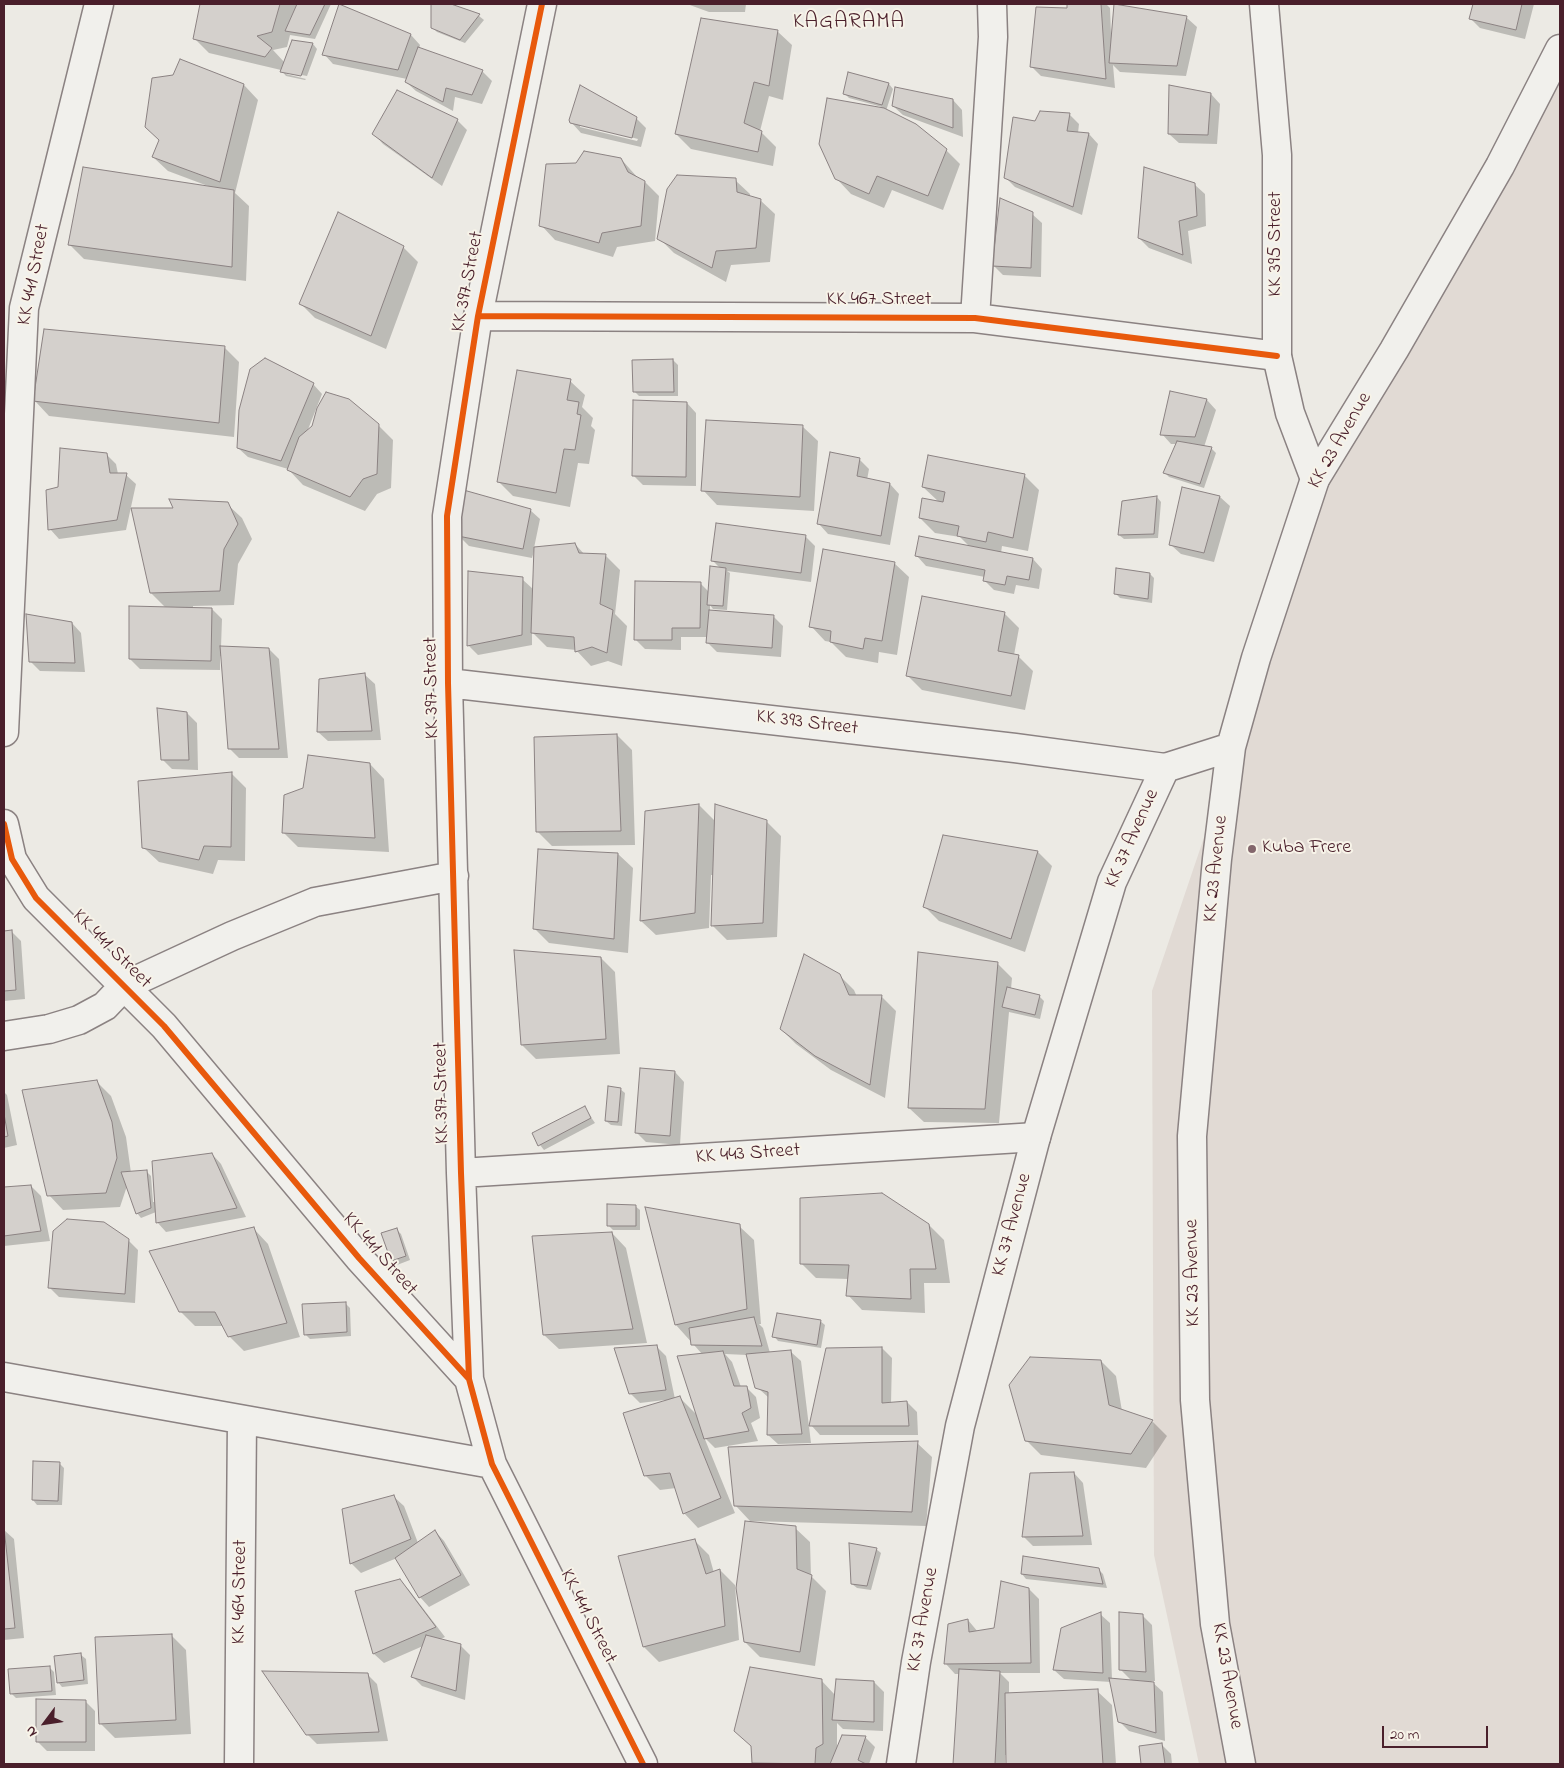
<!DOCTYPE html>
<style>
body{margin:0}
#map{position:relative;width:1564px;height:1768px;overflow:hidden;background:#eceae4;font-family:"Indie Flower",sans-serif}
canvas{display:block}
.frame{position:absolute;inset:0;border:5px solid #4a1f2b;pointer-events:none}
.north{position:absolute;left:20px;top:1698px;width:50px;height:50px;-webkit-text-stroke:4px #f7f3e8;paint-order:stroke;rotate:239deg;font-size:14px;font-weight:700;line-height:20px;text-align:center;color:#4a1f2b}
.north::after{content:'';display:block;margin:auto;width:18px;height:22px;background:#4a1f2b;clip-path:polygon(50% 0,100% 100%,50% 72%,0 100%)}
.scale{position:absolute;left:1382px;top:1726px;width:106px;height:22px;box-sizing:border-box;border:2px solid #4a1f2b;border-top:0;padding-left:6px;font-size:15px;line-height:18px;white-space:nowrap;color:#4a1f2b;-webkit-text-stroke:4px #f7f3e8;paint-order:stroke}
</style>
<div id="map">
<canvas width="1564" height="1768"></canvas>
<div class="frame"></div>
<div class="north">N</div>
<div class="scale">20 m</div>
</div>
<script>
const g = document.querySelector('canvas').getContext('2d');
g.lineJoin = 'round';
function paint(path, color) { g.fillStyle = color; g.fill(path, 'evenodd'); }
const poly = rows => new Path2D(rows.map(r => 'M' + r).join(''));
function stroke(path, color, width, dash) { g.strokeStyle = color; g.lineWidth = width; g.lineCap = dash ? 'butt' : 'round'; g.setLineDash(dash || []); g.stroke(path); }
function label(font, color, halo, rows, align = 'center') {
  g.font = font + ' "Indie Flower",sans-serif'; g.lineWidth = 4; g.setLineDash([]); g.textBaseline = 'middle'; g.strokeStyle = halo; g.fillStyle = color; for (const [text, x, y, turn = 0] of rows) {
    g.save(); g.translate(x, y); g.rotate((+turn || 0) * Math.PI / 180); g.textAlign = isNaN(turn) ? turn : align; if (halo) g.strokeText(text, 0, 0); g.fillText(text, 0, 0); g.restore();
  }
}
const green = poly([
 [1560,70,1560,1764,1199,1764,1154,1555,1152,991,1322,489]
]);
const shadow = poly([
 [201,4,331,4,315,39,290,35,287,47,273,50,285,63,293,41,313,44,317,49,307,76,286,72,286,74,306,79,305,80,286,76,281,70,209,53,194,38],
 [433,4,447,4,479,16,484,20,465,43,437,32,432,27],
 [687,4,746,4,745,12,709,12],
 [1068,4,1106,4,1110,8,1111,33,1113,33,1115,5,1187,18,1197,27,1186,76,1120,72,1113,65,1115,88,1041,76,1031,66,1068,9],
 [1474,4,1534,4,1525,39,1480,28,1471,19],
 [340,6,411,35,420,45,419,49,482,71,492,81,482,104,455,97,453,111,416,91,406,82,407,79,333,64,324,54],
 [777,31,792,45,783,100,769,96,760,131,776,147,773,166,691,149,676,134],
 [849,74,889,84,893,89,886,111,946,150,960,164,943,210,892,190,884,208,851,194,836,178,882,107,849,98,845,94],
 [174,76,244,85,258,100,235,193,249,206,246,281,84,259,69,244,208,186,168,171,153,157,160,141],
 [1211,94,1220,104,1217,144,1179,143,1169,134],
 [953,100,962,110,963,137,903,115,893,106],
 [1069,114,1079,124,1078,133,1089,134,1098,144,1082,215,1015,187,1005,177,1036,122],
 [636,118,646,128,641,147,581,133,571,122],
 [580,124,638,139,637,141,580,127],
 [457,120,467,130,442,186,383,144,374,134],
 [621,159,638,178,645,182,659,196,655,241,617,247,613,257,555,240,541,225,576,164],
 [735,180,750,194,750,197,760,200,775,214,770,262,731,265,726,282,674,253,659,238],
 [1195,185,1205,194,1206,226,1188,231,1192,264,1149,248,1139,238],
 [1032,214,1042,223,1041,277,1003,275,994,266],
 [403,247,418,262,386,349,315,318,301,304],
 [224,347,239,362,234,437,49,416,35,401],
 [673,360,678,365,678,396,639,396,635,392],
 [570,381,585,395,582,407,593,418,591,426,595,430,589,464,578,463,570,507,513,496,498,481],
 [313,384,322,394,307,432,378,425,393,440,391,488,377,494,365,511,303,485,288,469,248,457,238,448],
 [1207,400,1216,410,1204,447,1211,448,1216,453,1204,488,1169,477,1165,473,1177,444,1171,444,1162,434],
 [687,403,696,413,696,486,643,485,633,475],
 [803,427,818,441,814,511,717,505,703,490],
 [107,455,116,464,118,474,126,475,136,484,126,530,59,539,50,529,59,488],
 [859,459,869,469,867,480,890,484,899,494,890,545,828,534,819,524],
 [1024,475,1039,490,1028,551,1002,546,1001,553,1033,559,1042,569,1039,589,1016,585,1014,594,994,590,984,580,985,577,926,566,917,556,970,547,960,537,935,533,920,518,939,502,923,487],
 [1183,489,1220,497,1230,506,1214,562,1181,554,1171,545],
 [1157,497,1161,502,1158,538,1124,539,1119,535,1123,502],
 [227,504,242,518,252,539,238,564,234,605,193,606,193,609,212,609,222,619,221,647,269,649,279,659,288,758,239,758,230,749,222,656,220,656,220,670,140,669,130,659,166,608,151,593,175,509],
 [530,510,540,519,534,548,575,544,585,555,605,555,620,570,615,614,627,626,622,666,608,661,591,666,576,650,547,647,532,632,532,645,478,655,468,645,522,579,534,590,535,551,534,551,532,558,469,546,459,536],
 [805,536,815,546,811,582,727,571,730,573,727,610,713,609,710,605,710,612,773,616,783,626,781,657,717,652,708,643,708,637,681,637,681,650,645,649,635,639,700,583,710,593,720,568,713,561],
 [894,563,909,577,897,655,879,652,878,663,846,657,831,642,825,641,811,626],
 [1150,574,1154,578,1152,603,1120,598,1116,594],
 [1004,613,1019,628,1014,655,1018,656,1033,671,1025,710,922,690,908,676],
 [72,623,81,633,85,672,40,671,30,661],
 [365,675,375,684,381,740,328,741,318,732],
 [187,713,197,723,198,770,172,769,162,759],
 [617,735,632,750,635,845,552,846,537,831],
 [370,764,384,779,389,852,298,847,283,832],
 [231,773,246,788,245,861,218,860,213,874,159,862,144,848],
 [699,805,716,822,766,821,781,836,777,937,727,940,712,925,714,875,711,875,709,928,656,935,641,921,646,812],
 [1038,852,1052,866,1025,952,939,921,924,906],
 [618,854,633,868,628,953,549,943,534,928],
 [11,931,21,941,25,999,4,1001,4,932],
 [601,958,615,972,620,1054,536,1059,522,1045],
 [997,963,1012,978,1011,989,1039,996,1044,1001,1040,1019,1009,1012,999,1123,924,1122,909,1108],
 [839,975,854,990,857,997,881,996,896,1011,885,1098,831,1070,796,1044,781,1029],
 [675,1072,684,1082,680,1145,646,1142,636,1132],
 [96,1081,111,1096,126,1137,131,1173,146,1171,151,1176,153,1202,156,1202,212,1154,221,1164,246,1217,166,1232,157,1222,156,1212,141,1218,137,1213,127,1186,120,1207,63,1210,49,1195],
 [620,1089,625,1093,622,1126,611,1125,606,1121],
 [4,1092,7,1095,17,1145,4,1148],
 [584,1107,595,1123,544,1150,540,1145,534,1133],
 [31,1186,41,1196,50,1241,4,1246,4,1188],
 [635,1206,640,1210,640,1230,613,1230,608,1225],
 [929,1225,944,1240,950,1283,924,1283,925,1313,862,1310,848,1295,849,1279,816,1278,801,1263],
 [739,1226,754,1240,761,1324,759,1324,763,1328,770,1353,791,1352,801,1361,811,1443,778,1444,768,1435,769,1398,757,1387,747,1355,725,1354,732,1362,741,1387,746,1387,756,1397,760,1418,751,1423,758,1441,715,1448,704,1437,735,1513,698,1528,684,1513,676,1488,660,1490,645,1475,665,1400,640,1403,630,1393,656,1346,666,1356,675,1399,679,1397,698,1416,703,1355,676,1325],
 [254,1229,268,1244,300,1337,244,1351,229,1336,224,1326,195,1326,180,1311],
 [396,1229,401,1234,410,1260,397,1265,392,1260],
 [612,1233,626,1248,647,1343,559,1349,544,1335],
 [128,1240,138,1250,135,1303,59,1297,49,1287],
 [345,1303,350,1308,351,1336,310,1339,305,1334],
 [820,1321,825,1325,821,1348,778,1341,774,1336],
 [882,1348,892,1358,891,1404,907,1402,917,1412,918,1435,820,1435,811,1425],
 [1101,1361,1116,1376,1122,1411,1153,1422,1167,1436,1146,1468,1041,1455,1026,1440],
 [917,1443,932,1457,926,1526,750,1521,736,1506],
 [59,1463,64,1468,62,1505,37,1505,33,1500],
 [1074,1473,1083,1483,1092,1545,1033,1546,1023,1536],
 [394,1497,404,1506,418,1543,435,1531,444,1541,470,1585,429,1607,420,1597,397,1558,361,1573,351,1563,344,1510],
 [795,1528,810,1542,811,1576,826,1591,815,1666,760,1657,745,1642],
 [4,1530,14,1539,24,1638,4,1640],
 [694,1540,709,1555,714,1573,720,1570,735,1585,739,1640,659,1662,644,1647,620,1557],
 [876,1549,881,1553,871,1590,857,1588,852,1584],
 [1098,1569,1103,1574,1107,1588,1026,1579,1022,1574],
 [399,1580,409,1590,445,1637,439,1640,460,1645,470,1655,465,1700,422,1686,413,1677,423,1646,384,1663,374,1654,357,1592],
 [1029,1589,1039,1599,1040,1673,1000,1673,1009,1682,1009,1694,1097,1691,1112,1705,1116,1764,1007,1764,1007,1755,1005,1755,1005,1764,955,1764,960,1674,955,1674,946,1664,949,1625,968,1620,978,1632,995,1629],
 [1100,1614,1110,1623,1112,1680,1132,1681,1121,1670,1142,1615,1152,1625,1155,1681,1151,1681,1163,1692,1165,1741,1129,1731,1119,1721,1111,1682,1064,1679,1054,1670],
 [171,1635,186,1650,191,1734,115,1738,100,1723],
 [81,1655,86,1659,88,1684,62,1687,58,1682],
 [49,1667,54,1672,56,1695,16,1698,11,1693],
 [367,1674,377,1684,388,1741,317,1744,307,1734],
 [821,1680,835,1695,874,1682,884,1692,883,1731,843,1729,837,1723,837,1750,865,1737,875,1747,869,1764,755,1764,754,1763],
 [85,1701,95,1711,95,1751,47,1751,37,1741],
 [1161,1744,1171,1754,1172,1764,1143,1764,1140,1747]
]);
const building = poly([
 [200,4,280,4,272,32,257,36,272,48,265,57,193,39,200,4],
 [297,4,325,4,310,35,285,31,297,4],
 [339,4,411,34,398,70,322,55,339,4],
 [431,4,451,4,480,14,460,40,431,28,431,4],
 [1067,4,1101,4,1106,79,1030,67,1036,7,1067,8,1067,4],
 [1114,4,1187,16,1177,66,1109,63,1114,4],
 [1473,4,1522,4,1516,30,1469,19,1473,4],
 [701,18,778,30,769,86,754,82,744,123,762,131,758,152,675,134,701,18],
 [292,40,313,43,301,76,280,72,292,40],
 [418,47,483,70,472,95,446,88,443,102,405,82,418,47],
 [180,59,244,84,220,182,152,157,159,140,145,127,152,78,173,75,180,59],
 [848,72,889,83,882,105,843,94,848,72],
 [580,85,637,117,632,138,570,123,569,120,580,85],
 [1169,85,1211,93,1208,135,1168,134,1169,85],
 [895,87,953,99,953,128,892,106,895,87],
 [397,90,458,119,432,178,372,134,397,90],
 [827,98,884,108,916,124,947,149,928,196,877,176,869,194,835,179,819,144,827,98],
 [1040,111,1070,113,1067,131,1089,133,1073,207,1004,178,1013,117,1035,121,1040,111],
 [584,151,621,158,628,172,645,181,641,226,602,233,599,243,539,226,546,164,576,163,584,151],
 [83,167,234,190,232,267,68,245,83,167],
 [1144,167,1195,183,1197,216,1179,221,1183,255,1138,238,1144,167],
 [677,175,736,178,737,192,761,199,756,248,716,251,712,268,657,239,667,189,677,175],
 [1000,198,1033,212,1031,268,992,266,1000,198],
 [338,212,404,246,371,336,299,304,338,212],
 [44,329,225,346,219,423,33,401,44,329],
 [265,358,314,383,281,461,237,448,239,410,250,369,265,358],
 [673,359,674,392,633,392,632,360,673,359],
 [517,370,571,379,567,400,579,402,577,414,581,415,575,450,564,449,556,493,497,482,517,370],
 [1170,391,1207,399,1195,437,1160,435,1170,391],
 [326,392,349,399,379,424,377,474,363,479,350,497,287,470,299,437,312,426,317,408,326,392],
 [633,400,687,402,686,477,632,476,633,400],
 [706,420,803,425,800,497,701,491,706,420],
 [1177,441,1212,447,1200,484,1163,473,1177,441],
 [60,448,107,453,110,473,127,473,117,520,48,530,46,490,58,487,60,448],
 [830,452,860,458,857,476,890,483,881,536,817,524,830,452],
 [928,455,1025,474,1013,538,988,532,986,542,957,536,959,526,919,518,922,498,943,502,945,492,922,487,928,455],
 [1182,487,1220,496,1204,553,1169,545,1182,487],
 [460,489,531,509,523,549,458,536,460,489],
 [1157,496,1154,534,1118,535,1122,501,1157,496],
 [169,499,228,502,238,524,224,549,220,591,150,593,131,508,173,508,169,499],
 [716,523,806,535,801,573,711,561,716,523],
 [919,536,1033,558,1029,580,1007,576,1005,585,983,581,985,570,915,556,919,536],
 [575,543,579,553,606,554,600,604,613,610,607,653,592,647,575,652,574,637,531,633,534,547,575,543],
 [823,549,895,562,882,641,865,638,863,649,830,642,831,631,809,627,823,549],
 [710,566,726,568,723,606,707,605,710,566],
 [1116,568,1150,573,1148,599,1114,594,1116,568],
 [468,571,523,577,522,635,467,646,468,571],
 [635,581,701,582,700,628,672,628,672,640,634,640,635,581],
 [922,596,1005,612,998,651,1019,655,1011,696,906,676,922,596],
 [129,606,212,608,211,661,129,659,129,606],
 [709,610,774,615,772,648,706,643,709,610],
 [26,614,72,622,75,663,29,662,26,614],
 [220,646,269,648,279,749,228,749,220,646],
 [365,673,372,731,317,732,319,679,365,673],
 [157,708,187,712,189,760,161,760,157,708],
 [617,734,621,831,536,832,534,737,617,734],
 [308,755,370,763,375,838,282,833,284,795,303,788,308,755],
 [232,772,231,847,204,846,199,860,142,848,138,781,232,772],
 [699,804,695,913,640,921,645,811,699,804],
 [715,804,767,820,763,923,711,926,715,804],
 [943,835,1038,851,1011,939,923,907,943,835],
 [538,849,618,853,614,939,533,929,538,849],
 [12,930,16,990,4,991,4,931,12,930],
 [514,950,601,957,606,1039,521,1045,514,950],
 [918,952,998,962,985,1109,908,1108,918,952],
 [804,954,840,974,849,995,882,995,870,1085,815,1056,780,1029,804,954],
 [1007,987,1040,995,1035,1015,1002,1007,1007,987],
 [640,1068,675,1071,670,1136,635,1133,640,1068],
 [97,1080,112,1122,117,1158,106,1193,47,1196,22,1090,97,1080],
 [608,1086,621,1088,618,1122,605,1121,608,1086],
 [585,1106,591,1118,538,1146,532,1133,585,1106],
 [4,1114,8,1136,4,1137,4,1114],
 [212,1153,237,1208,156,1223,152,1161,212,1153],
 [147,1170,151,1208,136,1214,121,1172,147,1170],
 [31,1185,41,1231,4,1236,4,1187,31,1185],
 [882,1193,929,1224,936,1269,910,1269,911,1299,846,1296,849,1265,800,1264,800,1198,882,1193],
 [607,1204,636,1205,636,1226,607,1226,607,1204],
 [645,1207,740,1224,747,1309,675,1325,645,1207],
 [67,1219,104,1222,129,1239,125,1294,48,1288,53,1231,67,1219],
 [254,1227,287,1323,228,1337,215,1312,179,1312,149,1251,254,1227],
 [397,1228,406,1256,391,1261,381,1233,397,1228],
 [612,1232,633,1329,543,1335,532,1236,612,1232],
 [346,1302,347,1332,304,1335,302,1304,346,1302],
 [777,1313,821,1320,817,1345,772,1337,777,1313],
 [754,1317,762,1346,691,1345,689,1328,754,1317],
 [657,1345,666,1390,629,1394,614,1348,657,1345],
 [882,1347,882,1403,907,1401,909,1426,809,1426,826,1348,882,1347],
 [791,1350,802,1434,767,1435,768,1392,755,1388,746,1354,791,1350],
 [723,1351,734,1386,747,1386,751,1408,742,1413,749,1431,704,1439,677,1356,723,1351],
 [1030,1357,1101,1360,1109,1405,1153,1420,1131,1454,1025,1441,1009,1385,1030,1357],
 [680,1396,721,1498,683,1514,670,1473,644,1476,623,1413,680,1396],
 [918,1441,912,1512,734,1506,728,1447,918,1441],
 [33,1461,60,1462,58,1501,32,1500,33,1461],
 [1074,1472,1083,1536,1022,1537,1030,1473,1074,1472],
 [394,1495,411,1539,350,1564,342,1509,394,1495],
 [745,1521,796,1526,797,1569,812,1575,800,1652,744,1642,736,1588,745,1521],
 [4,1528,15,1628,4,1629,4,1528],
 [435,1530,461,1575,419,1598,395,1558,435,1530],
 [695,1539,706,1574,720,1569,725,1626,643,1647,618,1556,695,1539],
 [849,1543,877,1548,867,1586,851,1584,849,1543],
 [1023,1556,1099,1568,1103,1584,1021,1574,1023,1556],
 [400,1579,436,1627,373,1654,355,1591,400,1579],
 [1001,1581,1029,1588,1031,1663,944,1664,948,1624,968,1619,969,1632,994,1628,1001,1581],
 [1101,1612,1103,1673,1053,1670,1061,1628,1101,1612],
 [1119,1612,1143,1614,1146,1672,1119,1670,1119,1612],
 [172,1634,176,1720,99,1724,95,1637,172,1634],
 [426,1635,461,1644,456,1691,411,1677,426,1635],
 [81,1653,84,1680,57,1683,54,1656,81,1653],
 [50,1666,52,1691,10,1694,8,1669,50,1666],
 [750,1667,822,1679,823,1744,816,1748,815,1764,752,1763,751,1746,734,1731,750,1667],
 [959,1669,1000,1671,995,1764,953,1764,959,1669],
 [262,1671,368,1673,379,1732,306,1735,262,1671],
 [1109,1678,1154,1682,1156,1733,1118,1722,1109,1678],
 [836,1679,874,1681,874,1722,832,1720,836,1679],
 [1098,1689,1103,1764,1006,1764,1005,1693,1098,1689],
 [36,1699,86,1700,86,1742,36,1742,36,1699],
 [842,1735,866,1736,858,1760,866,1764,830,1764,842,1735],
 [1162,1743,1165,1764,1141,1764,1139,1746,1162,1743]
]);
const minor = poly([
 [478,316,975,318,1277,356],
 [975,318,993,37,992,4],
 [448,683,1015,748,1165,768],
 [4,732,24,308,99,4],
 [4,824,12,859,36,898,164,1026,359,1258,469,1379,492,1464,643,1764],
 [4,1036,49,1029,79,1020,105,1006,124,986,232,936,315,902,454,876],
 [461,1173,1036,1137],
 [4,1377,492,1464],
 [469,1379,461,1173,448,683,447,516,478,316,542,4],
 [239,1764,242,1420]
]);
const tertiary = poly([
 [1264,4,1277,155,1277,356,1290,413,1315,479]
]);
const secondary = poly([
 [901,1764,916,1662,960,1426,1036,1137,1112,882,1165,768,1231,747],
 [1241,1764,1215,1624,1195,1400,1192,1136,1217,859,1231,747,1256,658,1315,479,1394,350,1500,166,1560,49]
]);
const cycleway = poly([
 [478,316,975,318,1277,356],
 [4,824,12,859,36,898,164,1026,359,1258,469,1379,492,1464,643,1764],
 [469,1379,461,1173,448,683,447,516,478,316,542,4]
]);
const markers = [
 [1252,849,5,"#83666c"]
];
const streetNames = [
 ["KK 395 Street",1277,244,-90],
 ["KK 441 Street",35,275,-79],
 ["KK 397 Street",469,282,-79],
 ["KK 467 Street",879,301],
 ["KK 23 Avenue",1341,441,-60],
 ["KK 397 Street",433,688,-91],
 ["KK 393 Street",807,724,7],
 ["KK 37 Avenue",1133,839,-66],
 ["KK 23 Avenue",1217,869,-84],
 ["KK 441 Street",111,950,45],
 ["KK 397 Street",443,1093,-91],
 ["KK 443 Street",748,1155,-4],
 ["KK 37 Avenue",1013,1225,-75],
 ["KK 441 Street",379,1255,49],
 ["KK 23 Avenue",1194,1273,-91],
 ["KK 464 Street",241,1592,-89],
 ["KK 441 Street",587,1617,63],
 ["KK 37 Avenue",924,1620,-80],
 ["KK 23 Avenue",1226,1676,80]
];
const poiNames = [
 ["Kuba Frere",1262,849]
];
const quarterNames = [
 ["KAGARAMA",849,23]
];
paint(green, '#e1dad4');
paint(shadow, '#0003');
paint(building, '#d4d0cc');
stroke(building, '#8b8282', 1);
stroke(minor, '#8b8282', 31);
stroke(tertiary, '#8b8282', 31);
stroke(secondary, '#8b8282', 31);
stroke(minor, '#f1f0ec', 28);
stroke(tertiary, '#f1f0ec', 28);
stroke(secondary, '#f1f0ec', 28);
stroke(cycleway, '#e8590c', 6);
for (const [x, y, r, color] of markers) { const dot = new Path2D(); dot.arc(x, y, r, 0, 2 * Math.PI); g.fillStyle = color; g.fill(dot); stroke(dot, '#f7f3e8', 2); }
label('20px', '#4a1f2b', '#f7f3e8', streetNames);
label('20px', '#4a1f2b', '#f7f3e8', poiNames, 'left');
g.letterSpacing = '1px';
label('22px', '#4a1f2b', '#f7f3e8', quarterNames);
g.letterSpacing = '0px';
</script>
